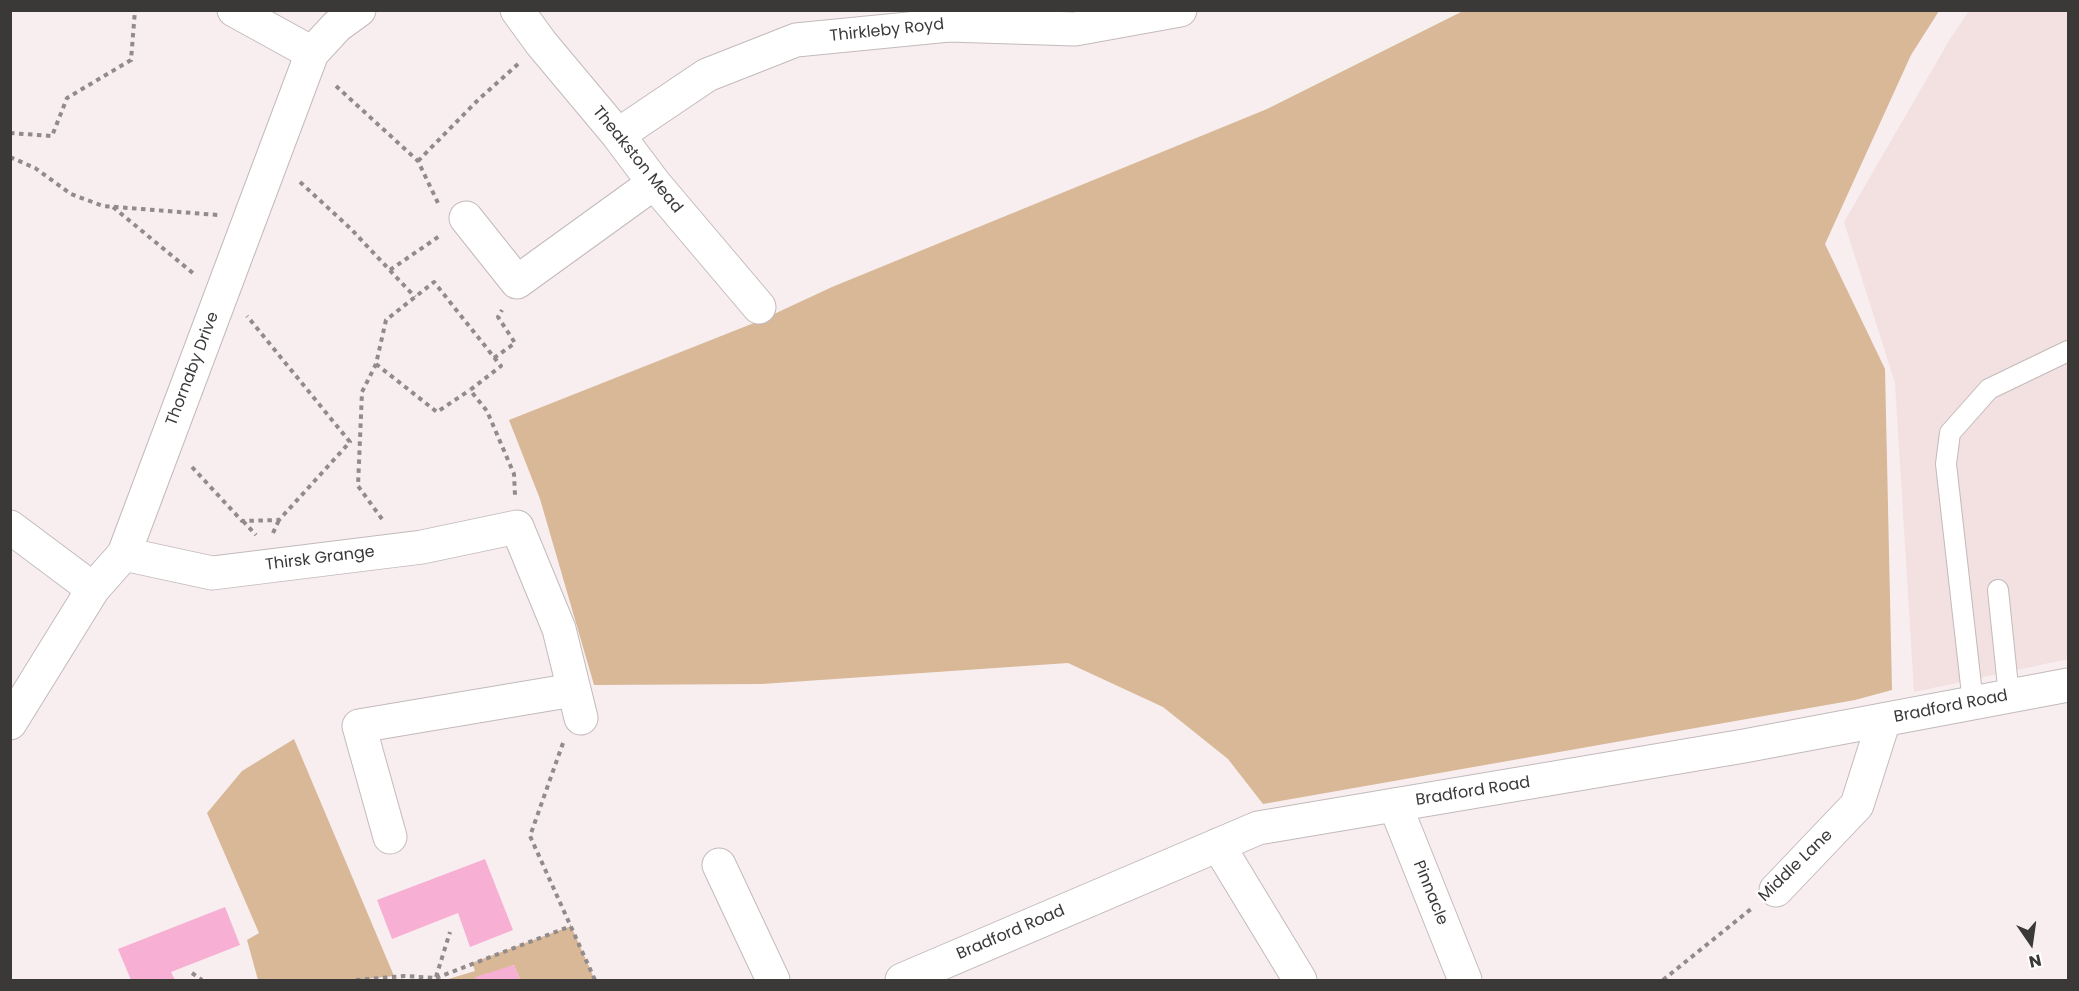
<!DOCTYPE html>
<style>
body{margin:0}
#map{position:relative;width:2079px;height:991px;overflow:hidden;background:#f8eeef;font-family:Poppins,sans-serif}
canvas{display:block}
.frame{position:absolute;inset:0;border:12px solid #3b3838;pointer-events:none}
.north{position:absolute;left:2001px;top:913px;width:60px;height:60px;-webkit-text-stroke:4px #fff;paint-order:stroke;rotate:167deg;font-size:16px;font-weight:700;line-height:24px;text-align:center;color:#3b3838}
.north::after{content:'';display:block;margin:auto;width:21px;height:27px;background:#3b3838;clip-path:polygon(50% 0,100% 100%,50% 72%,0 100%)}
</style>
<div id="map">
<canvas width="2079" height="991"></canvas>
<div class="frame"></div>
<div class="north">N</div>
</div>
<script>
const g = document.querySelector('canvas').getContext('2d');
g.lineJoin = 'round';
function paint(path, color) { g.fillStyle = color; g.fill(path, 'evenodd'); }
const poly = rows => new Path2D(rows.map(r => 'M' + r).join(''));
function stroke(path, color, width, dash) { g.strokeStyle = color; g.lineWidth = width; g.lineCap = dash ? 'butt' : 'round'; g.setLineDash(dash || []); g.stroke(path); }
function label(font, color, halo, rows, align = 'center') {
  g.font = font + ' Poppins,sans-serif'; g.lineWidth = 4.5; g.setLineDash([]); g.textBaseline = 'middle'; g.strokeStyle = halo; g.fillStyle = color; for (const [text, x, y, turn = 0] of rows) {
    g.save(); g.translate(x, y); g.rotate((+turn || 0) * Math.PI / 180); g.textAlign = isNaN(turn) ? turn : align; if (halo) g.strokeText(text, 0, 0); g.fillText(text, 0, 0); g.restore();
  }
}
const built = poly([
 [1969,11,2068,11,2068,659,1914,692,1895,383,1844,222,1950,39]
]);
const green = poly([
 [1463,11,1939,11,1911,55,1825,244,1885,369,1892,690,1855,700,1263,804,1228,759,1163,707,1068,663,762,684,594,685,540,499,509,420,759,321,832,287,1267,109],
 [294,739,394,976,356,980,258,980,247,940,259,933,207,813,242,771],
 [571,926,595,980,520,980,514,965,479,978,479,980,445,980,475,971,472,963]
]);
const building = poly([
 [485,859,513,930,470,947,458,913,392,939,377,900],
 [225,907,240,945,171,972,175,980,131,980,118,949],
 [514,965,520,980,476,980,475,977]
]);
const path = poly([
 [336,86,418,161,438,203],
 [10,133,52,136,67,98,131,60,135,10],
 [10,157,35,168,71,194,103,206,218,215],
 [418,161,478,100,518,64],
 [300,182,351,229,415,297],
 [113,207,194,274],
 [390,270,441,235],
 [494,358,515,343,498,317,502,310],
 [376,364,437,412,470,390],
 [192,467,242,521,279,520,350,442,247,316],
 [382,519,358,486,362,392,376,364,386,320,434,282,501,366,470,390,487,411,514,474,515,495],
 [243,521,256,535],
 [273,533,279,520],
 [563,743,530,836,595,980],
 [192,973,202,980],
 [436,977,450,932],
 [436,978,571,926],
 [356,980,405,976,436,978,438,980],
 [1663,980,1751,909]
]);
const lane = poly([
 [1998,590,2009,696],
 [1973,703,1946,464,1950,433,1989,389,2068,351]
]);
const street = poly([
 [234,10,312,53],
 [517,10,541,43,618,135,654,183,759,307],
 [618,135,707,75,796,40,949,25,1075,29,1180,10],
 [466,218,517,282,654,183],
 [10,527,93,589],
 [124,554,212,573,422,547,517,527,559,629,581,718],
 [10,723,93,589,124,554,312,53,337,26,359,10],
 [1395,805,1465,980],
 [390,837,359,726,573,690],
 [1218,845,1300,980],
 [719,865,773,980],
 [1776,890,1857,805,1884,720]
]);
const secondary = poly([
 [902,980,1258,828,1744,746,2068,685]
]);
const streetNames = [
 ["Thirkleby Royd",887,31,-6],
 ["Theakston Mead",637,160,51],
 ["Thornaby Drive",193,369,-69],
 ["Thirsk Grange",320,559,-7],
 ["Bradford Road",1951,707,-11],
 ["Bradford Road",1473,792,-9],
 ["Middle Lane",1796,866,-44],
 ["Pinnacle",1430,893,68],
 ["Bradford Road",1011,933,-23]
];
paint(built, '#f3e0e1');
paint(green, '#d8b897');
paint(building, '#f7afd4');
stroke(lane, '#c3babb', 22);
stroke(street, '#c3babb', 35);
stroke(secondary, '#c3babb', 35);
stroke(path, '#918b8c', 4, [4.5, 4.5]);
stroke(lane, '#fff', 20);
stroke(street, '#fff', 33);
stroke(secondary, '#fff', 33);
label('16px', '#3b3838', '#fff', streetNames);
</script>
